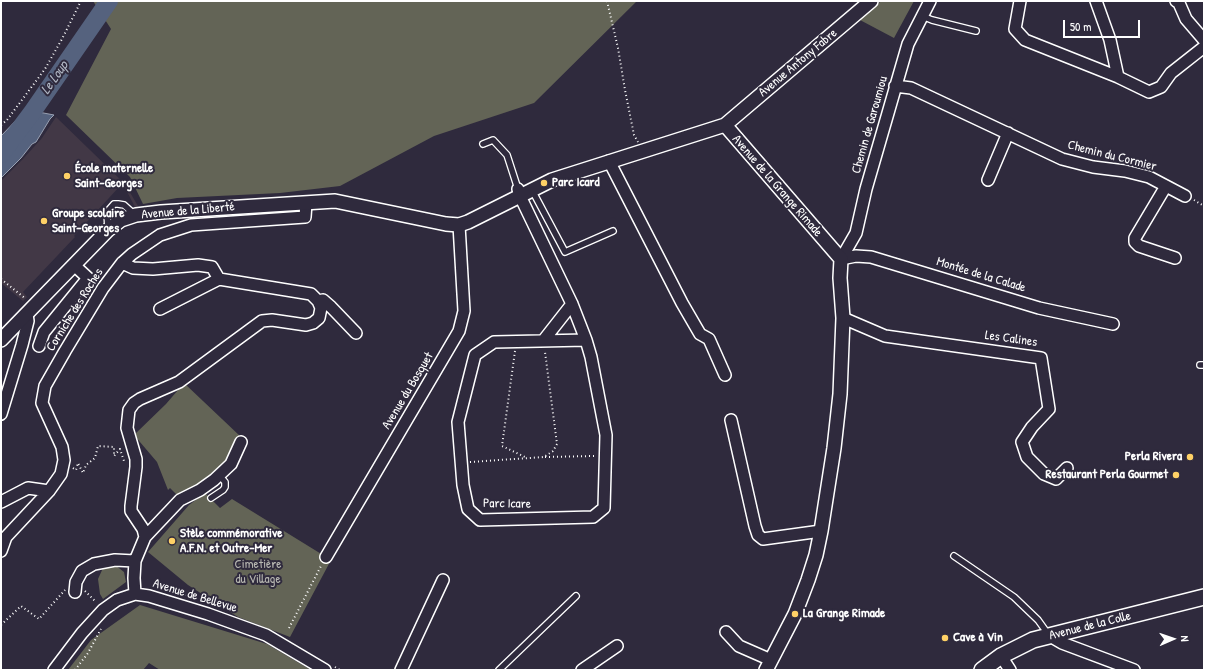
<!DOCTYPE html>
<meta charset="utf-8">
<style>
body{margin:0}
#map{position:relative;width:1205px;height:671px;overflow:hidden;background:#2f2a3d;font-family:"Patrick Hand",sans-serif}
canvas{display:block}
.frame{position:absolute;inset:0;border:2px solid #fff;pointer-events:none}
.north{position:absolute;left:1153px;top:619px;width:40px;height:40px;-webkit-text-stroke:3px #2f2a3d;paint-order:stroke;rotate:88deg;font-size:11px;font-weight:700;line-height:16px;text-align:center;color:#fff}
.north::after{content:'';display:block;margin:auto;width:14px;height:18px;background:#fff;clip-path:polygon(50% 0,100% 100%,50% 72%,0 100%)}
.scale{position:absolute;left:1063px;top:20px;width:77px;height:18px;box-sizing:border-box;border:2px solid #fff;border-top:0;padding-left:5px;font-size:12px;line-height:14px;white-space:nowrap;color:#fff;-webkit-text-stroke:3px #2f2a3d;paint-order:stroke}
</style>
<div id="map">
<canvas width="1205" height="671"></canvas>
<div class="frame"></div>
<div class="north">N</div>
<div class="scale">50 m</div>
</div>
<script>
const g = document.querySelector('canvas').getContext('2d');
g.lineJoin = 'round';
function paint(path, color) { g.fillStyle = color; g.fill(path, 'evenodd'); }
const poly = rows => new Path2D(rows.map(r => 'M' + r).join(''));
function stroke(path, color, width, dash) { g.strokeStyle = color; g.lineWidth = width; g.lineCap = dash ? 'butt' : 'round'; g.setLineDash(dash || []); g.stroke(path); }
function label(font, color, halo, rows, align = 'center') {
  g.font = font + ' "Patrick Hand",sans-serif'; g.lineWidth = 4; g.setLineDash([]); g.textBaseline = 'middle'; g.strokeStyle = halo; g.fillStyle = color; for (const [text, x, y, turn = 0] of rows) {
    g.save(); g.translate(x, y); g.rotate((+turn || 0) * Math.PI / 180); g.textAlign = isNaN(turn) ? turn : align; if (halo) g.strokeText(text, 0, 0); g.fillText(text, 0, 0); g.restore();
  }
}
const built = poly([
 [56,117,125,184,138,206,135,207,125,188,120,186,74,236,75,237,23,292,27,297,23,301,1,283,1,181,23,159,42,138]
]);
const green = poly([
 [93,1,637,1,534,103,434,136,340,186,280,193,177,198,143,204,130,177,66,115,111,29],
 [881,1,914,1,894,38,860,20],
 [184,383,241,437,231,460,199,489,178,496,170,488,168,490,157,462,134,435,166,404],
 [205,493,220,508,232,499,331,560,290,637,238,617,188,585,148,552,189,505],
 [115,565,124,572,126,582,103,599,100,594,98,579,103,568],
 [140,605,267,644,311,670,160,670,149,663,143,670,68,670,91,640]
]);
const water = poly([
 [33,111,54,115,50,119,36,142,32,144,21,158,1,178,1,136,23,113,33,111]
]);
const river = poly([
 [1,154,33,111,109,1]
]);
const path = poly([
 [607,1,618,48,625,90,634,135,638,142],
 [1,125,7,120,45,69,62,39,81,1],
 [1194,200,1204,206],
 [1,279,26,299],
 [515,351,502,446,527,458],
 [545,457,595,456],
 [470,462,544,457,553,451,557,444,545,352],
 [73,468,76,470,78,463,83,473,86,465,95,458,98,446,114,447,114,456,120,449,124,461,125,461],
 [155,587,158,586,186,595],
 [85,591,96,602],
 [1,625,21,606,39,619,65,590],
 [289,628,321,566],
 [335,667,340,670],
 [75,670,88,653,101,629]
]);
const service = poly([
 [922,16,932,20,976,31],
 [483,144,493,140,507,155,518,189],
 [532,190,565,252,613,231],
 [108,230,107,212,114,204,118,204,124,205,135,215],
 [1200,365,1204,365],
 [211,498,223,490,225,487,225,482,219,475],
 [954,556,1014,597,1038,620,1048,634],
 [499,670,576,596]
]);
const minor = poly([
 [1020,1,1015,29,1025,40,1118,77,1149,92,1161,87,1171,73,1204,47],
 [1096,1,1110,40,1118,77],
 [1176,1,1179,3,1186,19,1204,40],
 [895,86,911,88,1062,159,1093,167,1125,171,1149,177,1185,196],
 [609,161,682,303,700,334,709,339,725,375],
 [988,180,1008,133],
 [1166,186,1135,238,1135,242,1139,246,1175,258],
 [518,189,520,196,572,304,586,340,591,357,606,435,604,508,593,517,480,520,468,509,463,485,458,422,475,355,494,342,586,340],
 [841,259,856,256,871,257,1039,308,1113,324],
 [841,259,856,233,866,189,908,44,930,1],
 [122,263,133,268,153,269,198,265,212,267,219,279,311,294,318,301,321,308,319,318,313,323,306,325,272,320,262,321,179,382,140,399,134,403,129,410,127,428,136,459,136,467,131,506,131,511,143,529,145,537,135,561,134,578,135,594],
 [318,301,323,300,331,307,356,333],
 [160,309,219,279],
 [843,318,885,336,1041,358,1049,409,1032,427,1022,442,1027,457,1044,474,1056,479,1067,468],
 [543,341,572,304],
 [39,346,44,332,88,278,74,265],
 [1,414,22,345,28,321,27,314],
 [731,420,755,526,758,535,763,539,821,531],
 [1,502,28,488,49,491],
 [145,537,180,500,200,490,214,480,231,464,241,442],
 [1,551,6,537,49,491,61,474,64,460,62,447,42,403,45,386,65,351,103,288,122,263,132,254,160,235,191,225,305,217,306,203],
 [326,557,459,331,464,311,459,225],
 [75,592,76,582,82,571,94,564,115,560,135,561],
 [726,632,739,646,771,660],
 [1050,636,1062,643,1134,670],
 [1001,656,1010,670],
 [54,670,82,633,103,610,117,600,135,594,149,596,208,614,266,635,325,670],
 [401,670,443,580],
 [582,670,617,646]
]);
const tertiary = poly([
 [725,125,841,259,840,278,843,318,840,394,834,448,821,531,816,555,808,580,795,614,766,670],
 [1,340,108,230,121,220,136,215,161,212,335,201,446,224,459,225,468,222,552,180,725,125,871,1]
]);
const secondary = poly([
 [982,670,1001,656,1033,640,1204,597]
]);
const markers = [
 [67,176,4,"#ffd166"],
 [544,183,4,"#ffd166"],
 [44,221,4,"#ffd166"],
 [1190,457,4,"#ffd166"],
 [1176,475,4,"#ffd166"],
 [172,541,4,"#ffd166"],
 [795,614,4,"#ffd166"],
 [945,638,4,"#ffd166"]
];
const streetNames = [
 ["Avenue Antony Fabre",798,63,-40],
 ["Chemin de Garoumiou",870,125,-74],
 ["Chemin du Cormier",1112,156,14],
 ["Avenue de la Grange Rimade",777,186,49],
 ["Avenue de la Liberté",188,211,-5],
 ["Montée de la Calade",981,275,17],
 ["Corniche des Roches",75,310,-58],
 ["Les Calines",1011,339,8],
 ["Avenue du Bosquet",408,391,-59],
 ["Parc Icare",507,504,1],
 ["Avenue de Bellevue",195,596,17],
 ["Avenue de la Colle",1090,626,-14]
];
const poiNames = [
 ["École maternelle",75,169],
 ["Saint-Georges",75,184],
 ["Parc Icard",552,183],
 ["Groupe scolaire",52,214],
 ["Saint-Georges",52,229],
 ["Perla Rivera",1182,457,"right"],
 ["Restaurant Perla Gourmet",1168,475,"right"],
 ["Stèle commémorative",180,534],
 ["A.F.N. et Outre-Mer",180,549],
 ["La Grange Rimade",803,614],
 ["Cave à Vin",953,638]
];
const parkNames = [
 ["Cimetière",258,565],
 ["du Village",258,580]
];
const waterNames = [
 ["Le Loup",55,78,-55]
];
paint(built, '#423846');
paint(green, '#636456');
paint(water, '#55627e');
stroke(water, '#99a1b2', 1);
stroke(river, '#55627e', 18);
stroke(service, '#fff', 8);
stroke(minor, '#fff', 14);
stroke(tertiary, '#fff', 16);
stroke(secondary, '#fff', 18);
stroke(path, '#fff', 2, [1, 3]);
stroke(service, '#2f2a3d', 5.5);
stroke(minor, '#2f2a3d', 11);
stroke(tertiary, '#2f2a3d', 13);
stroke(secondary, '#2f2a3d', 15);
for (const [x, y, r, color] of markers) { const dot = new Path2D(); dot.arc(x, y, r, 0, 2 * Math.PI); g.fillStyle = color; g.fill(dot); stroke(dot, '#2f2a3d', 1.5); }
label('13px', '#fff', '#2f2a3d', streetNames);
label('bold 13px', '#fff', '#2f2a3d', poiNames, 'left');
label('13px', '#b9b9b3', '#2f2a3d', parkNames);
label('italic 14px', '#b2b8c5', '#2f2a3d', waterNames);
</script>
